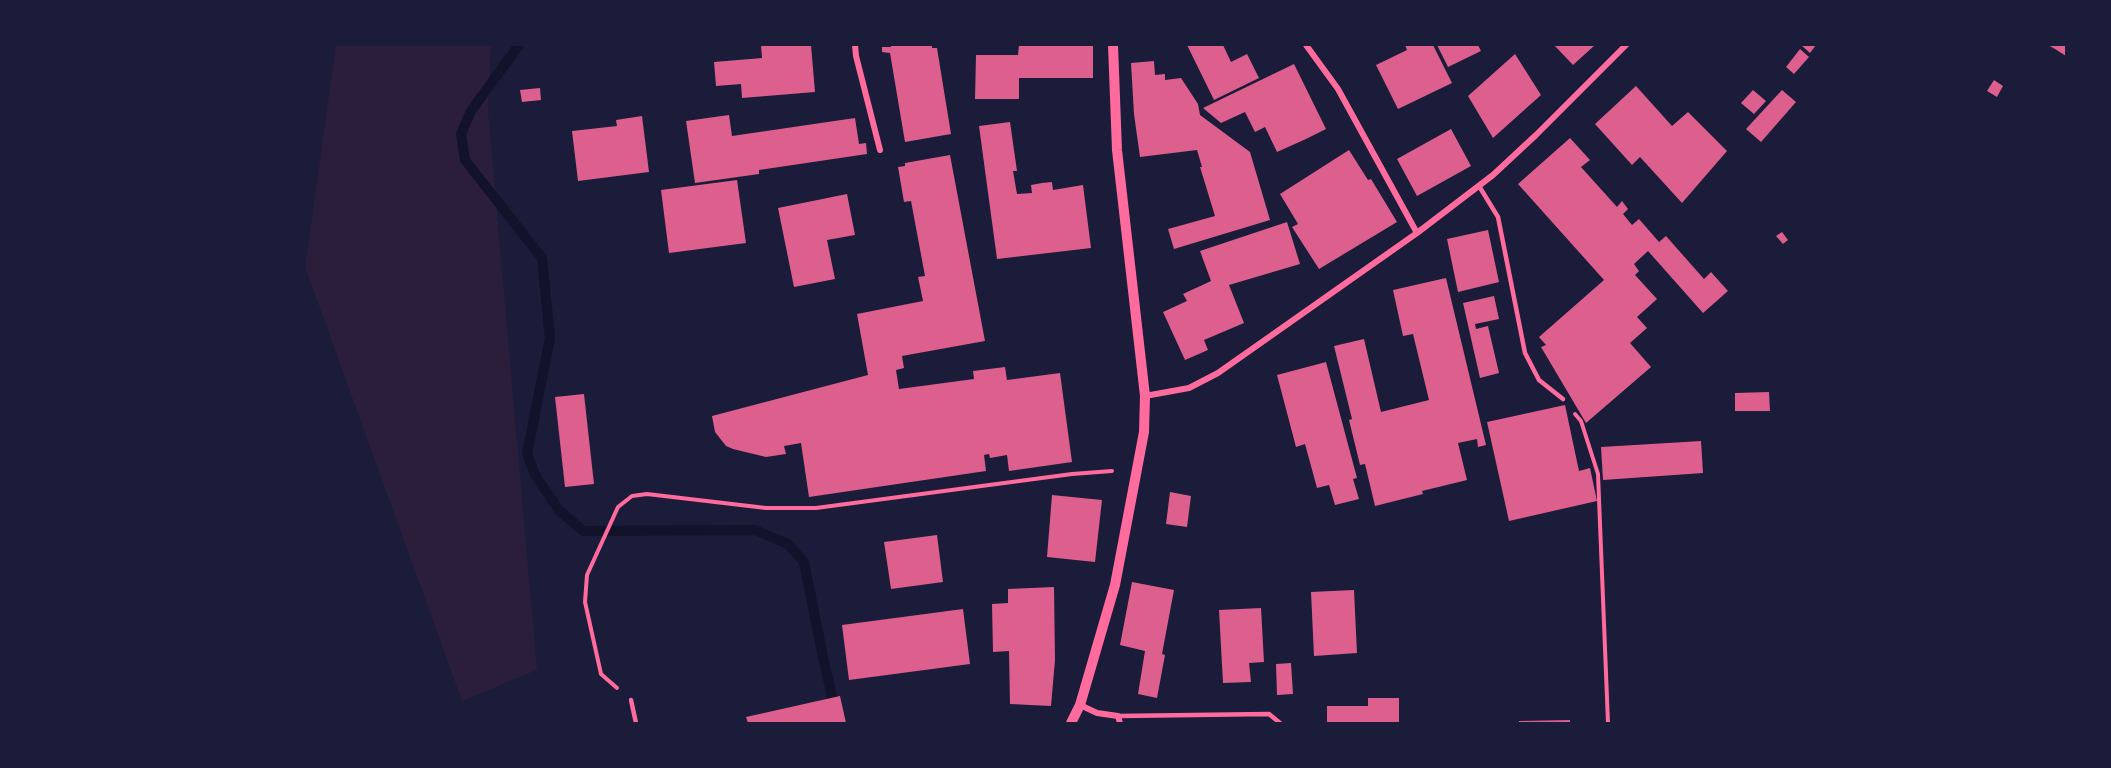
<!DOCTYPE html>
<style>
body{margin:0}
#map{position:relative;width:2111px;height:768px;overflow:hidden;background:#1b1b3a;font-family:Karla,sans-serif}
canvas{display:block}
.frame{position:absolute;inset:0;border:46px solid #1b1b3a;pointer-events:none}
</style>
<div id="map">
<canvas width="2111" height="768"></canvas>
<div class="frame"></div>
</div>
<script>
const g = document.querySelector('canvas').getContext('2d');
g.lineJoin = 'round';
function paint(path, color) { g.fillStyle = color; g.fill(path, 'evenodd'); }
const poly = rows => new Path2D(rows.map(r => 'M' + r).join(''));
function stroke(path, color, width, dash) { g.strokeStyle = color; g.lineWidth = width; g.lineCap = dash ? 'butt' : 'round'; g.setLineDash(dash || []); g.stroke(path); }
const green = poly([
 [336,45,491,45,488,110,537,670,462,701,305,267]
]);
const stream = poly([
 [519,45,471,111,461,134,465,160,542,258,550,338,527,454,535,475,559,510,583,531,755,530,788,544,804,562,823,657,838,723]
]);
const building = poly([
 [761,45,811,45,815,92,742,98,741,84,716,86,714,62,762,58],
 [891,45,932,45,932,48,937,48,951,134,905,142,890,53,882,52,882,47,891,47],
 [1019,45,1093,45,1093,78,1019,78,1019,99,975,99,976,55,1018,55],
 [1187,45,1223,45,1231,62,1247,54,1259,78,1214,100],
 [1405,45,1433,45,1452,83,1398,109,1376,65,1407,50],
 [1437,45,1478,45,1481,51,1448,67],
 [1554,45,1595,45,1573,65],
 [1801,45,1816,45,1810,53],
 [2048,45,2066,45,2066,56,2055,49],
 [1800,49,1809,57,1794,74,1786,67],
 [1515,54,1541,95,1493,138,1468,96],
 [1154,61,1155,75,1165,74,1165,80,1181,78,1198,104,1200,115,1250,152,1270,220,1174,249,1168,229,1215,216,1200,167,1202,167,1197,150,1140,157,1134,114,1131,63],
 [1294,64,1326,129,1306,139,1277,152,1265,127,1255,132,1245,112,1221,123,1203,108],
 [1994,80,2003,86,1997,97,1987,91],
 [1636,86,1672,126,1688,112,1727,151,1682,203,1640,157,1632,165,1595,124],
 [540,88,541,100,522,102,520,90],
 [1753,90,1766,101,1754,114,1741,103],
 [1782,90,1796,102,1761,142,1746,129],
 [729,115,732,136,855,118,859,144,866,143,867,154,759,170,759,174,695,183,686,121],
 [642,116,649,172,578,181,572,131,617,126,616,120],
 [1010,122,1017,171,1013,171,1017,194,1032,193,1031,185,1042,183,1052,182,1053,190,1083,185,1091,248,997,259,979,126],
 [1451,129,1471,166,1417,196,1397,159],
 [1570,138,1590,160,1581,167,1617,207,1622,201,1628,209,1623,214,1632,225,1639,219,1659,242,1666,236,1704,279,1711,272,1728,291,1703,313,1648,251,1634,264,1639,271,1635,275,1657,299,1637,317,1647,328,1630,343,1651,367,1586,423,1541,347,1546,345,1539,337,1604,280,1518,184],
 [1349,150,1368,180,1371,179,1397,222,1319,269,1292,227,1298,224,1280,194],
 [950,155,985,341,902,356,904,368,896,370,899,389,974,379,973,371,1005,367,1007,380,1060,373,1072,462,1009,471,1007,455,990,458,989,454,984,455,986,471,809,497,801,443,784,446,786,454,766,457,733,449,726,446,715,432,712,416,868,375,857,314,923,301,918,277,925,276,911,201,904,202,898,167,905,166,905,163],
 [737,180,746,243,669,253,661,190],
 [847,194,855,235,827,240,835,279,794,287,778,208],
 [1287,222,1300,264,1229,285,1244,323,1204,340,1208,350,1185,360,1163,312,1187,301,1183,294,1211,281,1200,251],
 [1488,230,1499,282,1458,292,1447,239],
 [1782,232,1788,240,1783,244,1776,236],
 [1446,278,1486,445,1478,447,1477,439,1458,443,1467,480,1422,491,1423,494,1375,506,1365,464,1360,465,1349,420,1352,419,1334,346,1364,339,1381,412,1429,400,1413,334,1403,336,1393,290],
 [1494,296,1499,319,1475,324,1476,329,1488,326,1499,373,1480,378,1463,303],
 [1326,362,1357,478,1353,479,1359,499,1335,505,1329,485,1317,488,1305,444,1296,447,1277,375],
 [1769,392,1770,411,1735,411,1735,393],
 [584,394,594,484,565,487,555,397],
 [1565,405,1579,471,1590,468,1597,501,1509,521,1487,422],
 [1701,441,1703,473,1603,480,1601,447],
 [1170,492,1191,496,1187,527,1166,524],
 [1052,495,1102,500,1095,562,1047,557],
 [937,535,943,582,891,589,884,542],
 [1132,582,1174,590,1162,654,1165,655,1157,698,1138,694,1145,651,1120,645],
 [1054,587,1055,660,1051,706,1010,704,1009,651,993,652,992,604,1008,603,1008,589],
 [1354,590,1357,653,1314,656,1311,592],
 [1261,608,1264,662,1249,663,1251,682,1223,683,1219,610],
 [963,609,970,664,849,680,842,625],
 [1291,663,1293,694,1277,695,1276,664],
 [840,696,846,723,748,723,746,717],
 [1368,698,1399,698,1399,723,1327,723,1327,706,1368,706],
 [1570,720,1570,723,1519,723,1519,721]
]);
const path = poly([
 [1575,414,1581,421,1598,474,1608,723],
 [617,688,601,674,585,602,587,575,618,507,632,496,647,494,766,508,816,508,1072,474,1112,471]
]);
const service = poly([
 [1479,186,1498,217,1525,353,1539,380,1563,399],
 [631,700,636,723],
 [1118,716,1269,714,1280,723]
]);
const minor = poly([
 [855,45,856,56,880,150],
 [1306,45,1338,89,1417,233],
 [1145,396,1189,388,1218,373,1417,233,1493,175,1536,135,1626,45],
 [1080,705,1097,713,1118,716,1120,723]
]);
const tertiary = poly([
 [1071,723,1080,705,1115,585,1144,432,1145,396,1117,150,1113,45]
]);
paint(green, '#2a1e3b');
stroke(stream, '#12122b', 10);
paint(building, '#dd5f8e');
stroke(path, '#ff6b9d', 4);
stroke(service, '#ff6b9d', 4.5);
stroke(minor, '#ff6b9d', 6);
stroke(tertiary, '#ff6b9d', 10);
</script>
